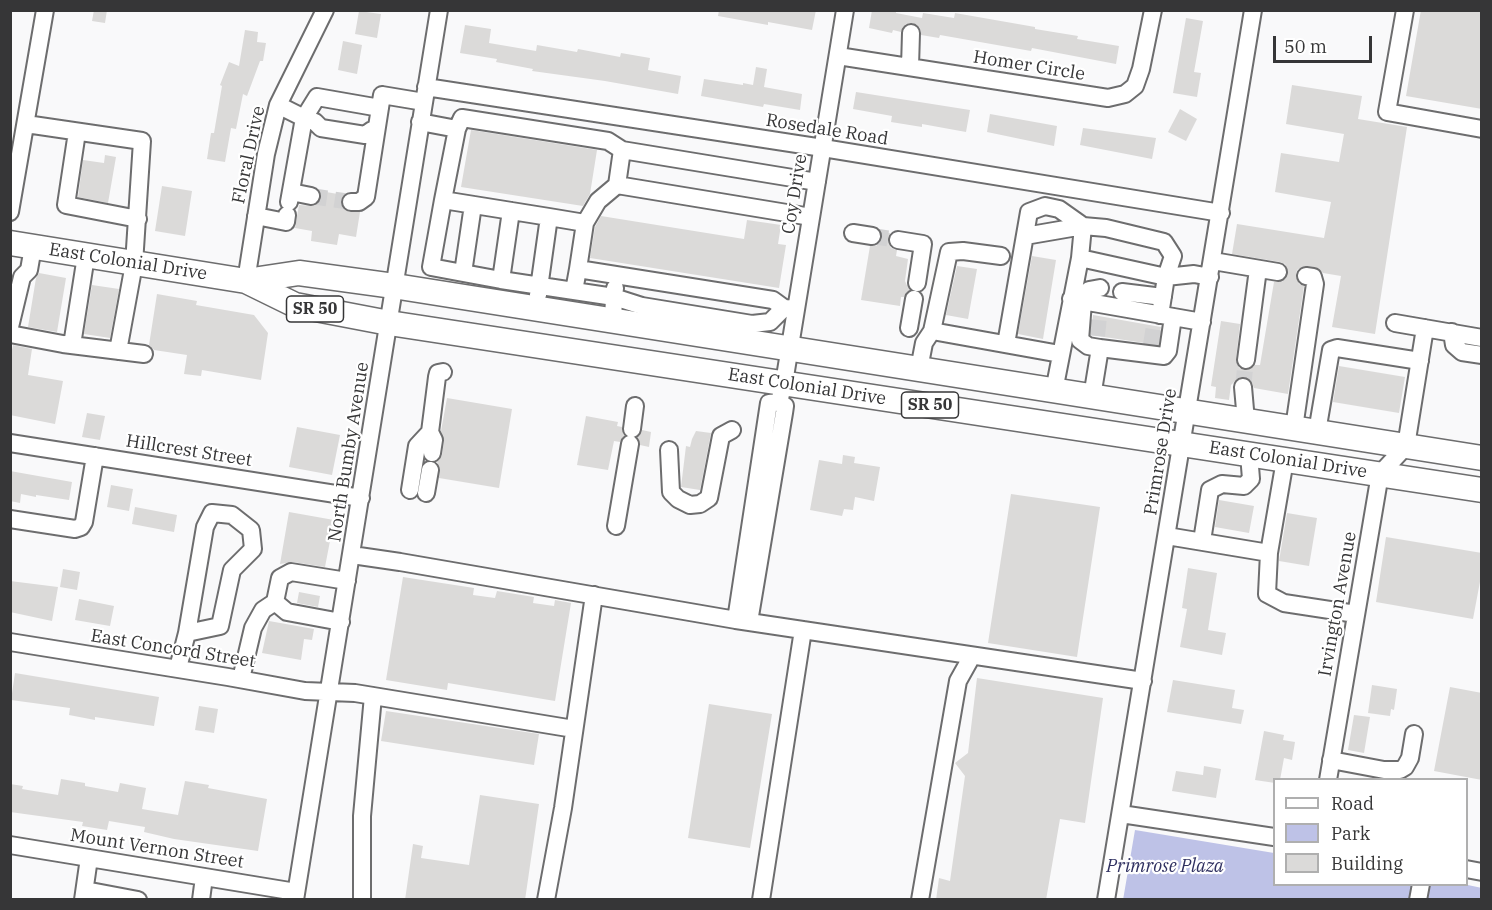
<!DOCTYPE html>
<style>
body{margin:0}
#map{position:relative;width:1492px;height:910px;overflow:hidden;background:#f9f9fa;font-family:"IBM Plex Serif",serif}
canvas{display:block}
.frame{position:absolute;inset:0;border:12px solid #363637;pointer-events:none}
.legend{position:absolute;left:1273px;top:778px;width:195px;height:108px;box-sizing:border-box;background:#fff;border:2px solid #afafaf;margin:0;padding:8px 10px;list-style:none;font-size:18px;color:#363637}
.legend li{display:flex;align-items:center;gap:12px;height:30px}
.legend b{width:30px;border:2px solid #afafaf}
.scale{position:absolute;left:1273px;top:36px;width:99px;height:27px;box-sizing:border-box;border:3px solid #363637;border-top:0;padding-left:8px;font-size:18px;line-height:21px;white-space:nowrap;color:#363637;-webkit-text-stroke:4px #fff;paint-order:stroke}
</style>
<div id="map">
<canvas width="1492" height="910"></canvas>
<div class="frame"></div>
<ul class="legend">
<li><b style="height:8px;background:#fff"></b>Road</li>
<li><b style="height:16px;background:#bec2e7"></b>Park</li>
<li><b style="height:16px;background:#dbdad9"></b>Building</li>
</ul>
<div class="scale">50 m</div>
</div>
<script>
const g = document.querySelector('canvas').getContext('2d');
g.lineJoin = 'round';
function paint(path, color) { g.fillStyle = color; g.fill(path, 'evenodd'); }
const poly = rows => new Path2D(rows.map(r => 'M' + r).join(''));
function stroke(path, color, width, dash) { g.strokeStyle = color; g.lineWidth = width; g.lineCap = dash ? 'butt' : 'round'; g.setLineDash(dash || []); g.stroke(path); }
function label(font, color, halo, rows, align = 'center') {
  g.font = font + ' "IBM Plex Serif",serif'; g.lineWidth = 4.5; g.setLineDash([]); g.textBaseline = 'middle'; g.strokeStyle = halo; g.fillStyle = color; for (const [text, x, y, turn = 0] of rows) {
    g.save(); g.translate(x, y); g.rotate((+turn || 0) * Math.PI / 180); g.textAlign = isNaN(turn) ? turn : align; if (halo) g.strokeText(text, 0, 0); g.fillText(text, 0, 0); g.restore();
  }
}
const green = poly([
 [1135,830,1274,853,1274,884,1463,884,1482,888,1481,900,1123,900]
]);
const building = poly([
 [94,10,107,10,105,23,92,21],
 [719,10,816,10,812,30,768,22,768,25,718,16],
 [872,10,896,10,896,13,922,18,923,13,954,18,955,13,1035,27,1035,29,1078,36,1077,39,1119,46,1116,64,1032,48,1031,51,940,35,939,38,921,35,920,28,912,23,906,24,901,32,893,30,892,33,869,28],
 [1421,10,1482,10,1482,109,1406,96],
 [359,11,381,14,377,38,355,34],
 [1186,18,1203,21,1194,72,1201,73,1197,97,1173,93],
 [465,25,491,29,489,43,536,51,537,45,577,52,578,49,620,57,621,53,650,58,648,70,681,76,678,94,605,81,532,71,533,69,496,62,497,59,460,53],
 [245,30,258,32,257,42,266,43,263,61,260,61,247,96,243,94,236,129,231,128,225,162,207,159,211,133,214,133,222,86,220,85,229,62,239,66],
 [343,41,362,45,357,74,338,70],
 [756,67,767,69,764,87,802,94,800,110,764,104,763,107,701,96,704,79,743,85,743,83,753,85],
 [1292,85,1362,96,1358,119,1407,127,1375,334,1332,327,1341,276,1323,273,1314,267,1303,266,1297,270,1296,275,1299,284,1304,286,1288,394,1254,388,1251,381,1243,377,1237,379,1231,385,1229,400,1215,398,1216,387,1211,386,1221,321,1240,324,1236,359,1239,368,1245,370,1251,369,1255,365,1260,365,1274,282,1282,282,1288,273,1285,264,1280,262,1232,254,1237,224,1324,238,1331,202,1275,192,1281,153,1339,162,1344,134,1286,124],
 [856,92,970,110,966,132,922,124,922,127,891,122,892,116,853,109],
 [1180,109,1197,119,1186,141,1168,132],
 [990,114,1057,126,1054,146,987,132],
 [1083,128,1156,138,1152,159,1080,145],
 [471,130,597,150,590,194,583,206,461,187],
 [105,155,116,157,108,203,78,197,83,160,104,163],
 [162,186,192,191,185,236,155,231],
 [320,191,344,195,341,201,342,208,350,212,360,212,356,237,339,234,337,245,311,241,312,231,295,228,299,205,314,206,318,203,321,197],
 [601,216,744,239,747,220,781,225,778,244,786,245,779,288,590,258,595,227],
 [882,232,890,233,888,243,891,248,897,250,896,256,908,259,905,281,909,290,904,297,901,297,900,306,861,300,870,246,876,246,880,242],
 [1032,256,1056,260,1043,339,1018,334],
 [957,266,977,269,968,319,946,315],
 [39,273,66,278,57,332,28,327,36,278],
 [92,285,119,289,110,338,84,334],
 [157,294,197,301,196,305,254,315,268,333,261,380,202,370,201,376,184,374,187,355,154,350,149,345],
 [1093,315,1161,327,1158,345,1091,335],
 [13,345,32,349,28,375,63,381,55,424,10,415,10,359],
 [1339,366,1405,377,1399,413,1333,402],
 [447,398,512,409,499,488,439,478,440,467,437,462,442,455,444,441,441,431],
 [87,413,105,416,100,440,82,437],
 [586,416,618,422,617,426,622,427,624,436,620,442,614,441,608,470,577,465],
 [297,427,340,435,332,475,289,467],
 [642,430,651,432,649,447,640,445,638,437],
 [696,431,711,433,700,490,681,487,686,446,690,447,692,439],
 [843,455,855,457,854,463,880,467,874,501,855,497,853,510,844,509,842,516,810,510,819,460,842,464],
 [10,471,72,482,69,500,36,495,36,497,21,494,20,503,10,501],
 [111,485,133,489,129,511,107,507],
 [1011,494,1100,507,1077,657,988,643],
 [1219,500,1254,506,1249,533,1215,527],
 [135,507,177,515,174,532,132,524],
 [289,512,334,520,325,567,293,562,280,564],
 [1287,513,1317,518,1309,566,1279,561],
 [1386,537,1482,553,1482,571,1473,619,1376,602],
 [1188,568,1217,573,1208,630,1226,633,1222,655,1180,647,1187,609,1182,608],
 [63,569,80,572,77,590,60,587],
 [403,577,474,588,473,595,495,598,497,591,534,597,533,603,554,606,555,600,571,603,555,701,448,683,447,690,386,680],
 [10,581,58,587,52,621,10,612],
 [299,592,320,596,318,607,297,603],
 [79,599,114,606,110,626,75,620],
 [269,621,314,629,312,640,304,639,301,660,262,653],
 [15,673,159,697,154,726,95,717,95,720,69,715,70,708,11,700],
 [977,678,1103,698,1085,823,1060,819,1046,900,936,900,939,878,950,881,965,776,955,763,968,753],
 [1173,680,1235,690,1232,708,1244,710,1241,724,1167,712],
 [1372,685,1397,689,1394,710,1391,709,1390,716,1368,713],
 [1450,687,1482,693,1482,780,1434,771],
 [709,704,772,714,750,848,688,838],
 [199,706,218,709,214,733,195,730],
 [386,711,539,734,534,765,381,741],
 [1354,715,1370,717,1364,753,1348,750],
 [1264,731,1284,735,1283,740,1295,742,1292,760,1284,758,1280,780,1275,780,1275,783,1255,780],
 [1204,766,1221,769,1216,798,1172,791,1176,771,1203,775],
 [61,779,85,783,85,786,118,792,120,783,146,788,142,809,178,815,185,781,209,785,208,788,267,799,258,851,174,839,144,832,145,827,109,821,107,830,82,826,83,822,10,812,10,784,23,786,22,789,58,795],
 [480,795,539,804,525,900,405,900,413,844,423,846,421,858,469,865]
]);
const minorTunnel = poly([
 [311,196,351,202],
 [872,236,898,240],
 [1097,336,1099,316],
 [1151,345,1154,326],
 [1243,387,1246,360]
]);
const minor = poly([
 [1405,10,1387,112,1482,129],
 [838,56,1108,98,1125,94,1135,86,1141,69,1153,10],
 [910,67,911,33],
 [426,87,823,148,1221,213],
 [278,105,304,118,289,202],
 [420,122,457,129,443,200,549,217,538,295],
 [26,124,142,141,134,264,118,351],
 [457,129,462,118,608,141,622,150,817,182],
 [372,130,365,135,321,128,315,122,304,118,317,97,380,108],
 [77,132,66,205,138,219],
 [617,185,811,217],
 [291,192,311,196],
 [443,200,431,267,463,273,473,205],
 [351,202,359,202,366,197,382,95,424,102],
 [10,212,45,10],
 [256,216,286,222,287,215],
 [549,217,585,223,578,269],
 [585,223,598,201,617,185,622,150],
 [853,233,872,236],
 [1025,236,1083,226,1106,228,1164,242,1173,256,1166,277,1160,315],
 [898,240,923,244,917,283],
 [1080,258,1166,277,1194,274,1210,277],
 [1213,261,1278,272],
 [463,273,501,280,511,211],
 [501,280,574,291,578,269,773,300,784,308,796,309],
 [246,281,266,154,278,105,325,10],
 [574,291,614,297,615,288],
 [1122,292,1163,297],
 [1071,299,1202,322],
 [1083,302,1080,340,1088,346,1100,348],
 [1086,302,1089,290,1100,288],
 [613,321,614,297,642,306,752,324,770,322,784,308],
 [1395,323,1482,338],
 [10,327,22,277,29,270,33,247],
 [909,328,914,299],
 [932,331,949,252,963,251,1001,256],
 [1452,332,1454,345,1462,352,1482,355],
 [10,334,63,344,144,354],
 [1006,344,1029,212,1045,206,1059,209,1083,226],
 [72,345,86,256],
 [1246,360,1258,269],
 [919,369,924,343,932,331,1060,354],
 [1243,387,1246,421],
 [1054,391,1080,258,1083,226],
 [1092,397,1100,348,1164,356,1168,351,1173,317],
 [779,402,784,383,845,10],
 [1294,428,1315,284,1313,277,1306,276],
 [632,429,635,406],
 [430,432,434,440,432,453],
 [1317,432,1331,350,1337,348,1420,361],
 [10,443,361,498],
 [669,450,671,492,678,499,690,505,700,504,709,498,721,436,732,430],
 [1285,460,1269,553,1267,594,1284,603,1356,614],
 [410,490,417,446,430,432,437,377,438,373,443,372],
 [426,493,430,470],
 [10,519,75,529,81,527,84,522,95,456],
 [616,526,630,444],
 [1167,536,1269,553],
 [1202,541,1210,490,1222,484,1244,486,1251,479,1249,454],
 [352,555,400,562,736,620,1143,681],
 [736,620,769,403,779,402],
 [341,622,287,612,275,602,280,578,291,572,347,581],
 [749,622,784,413,785,406,779,402],
 [10,642,228,677,305,691,355,693,574,729],
 [178,668,187,633,205,527,212,513,232,515,251,530,253,549,232,570,220,626,187,633],
 [241,679,253,628,263,610,275,602],
 [1331,760,1384,770,1400,770,1405,767,1410,758,1414,734],
 [1328,780,1380,474,1406,446,1425,328],
 [1121,814,1274,837],
 [10,845,296,892],
 [1466,869,1482,872],
 [85,890,138,900],
 [83,900,89,858],
 [201,900,204,877],
 [295,900,439,10],
 [362,900,362,816,373,696],
 [546,900,563,808,594,595],
 [761,900,803,630],
 [920,900,958,681,972,656],
 [1106,900,1253,10],
 [1418,900,1421,884]
]);
const highway = poly([
 [10,243,246,281,299,273,394,286,1482,458],
 [246,281,295,305,389,323,1482,490]
]);
const shields = [
 [315,309,57],
 [930,405,57]
];
const shieldNames = [
 ["SR 50",315,309],
 ["SR 50",930,405]
];
const streetNames = [
 ["Homer Circle",1029,66,9],
 ["Rosedale Road",827,130,9],
 ["Floral Drive",249,155,-78],
 ["Coy Drive",795,194,-81],
 ["East Colonial Drive",128,262,9],
 ["East Colonial Drive",807,387,9],
 ["Hillcrest Street",189,451,9],
 ["North Bumby Avenue",349,452,-81],
 ["Primrose Drive",1161,452,-81],
 ["East Colonial Drive",1288,460,9],
 ["Irvington Avenue",1338,604,-80],
 ["East Concord Street",173,649,9],
 ["Mount Vernon Street",157,849,9]
];
const parkNames = [
 ["Primrose Plaza",1165,867]
];
paint(green, '#bec2e7');
paint(building, '#dbdad9');
stroke(minorTunnel, '#d2d2d3', 16, [16, 8]);
stroke(minor, '#6d6d6e', 20);
stroke(highway, '#6d6d6e', 27);
stroke(minor, '#fff', 16);
stroke(highway, '#fff', 24);
for (const [x, y, w] of shields) { const box = new Path2D(); box.roundRect(x - w / 2, y - 13, w, 26, 4.5); g.fillStyle = '#fff'; g.fill(box); stroke(box, '#363637', 1.5); }
label('bold 16px', '#363637', null, shieldNames);
label('18px', '#363637', '#fff', streetNames);
label('italic 18px', '#303161', '#fff', parkNames);
</script>
